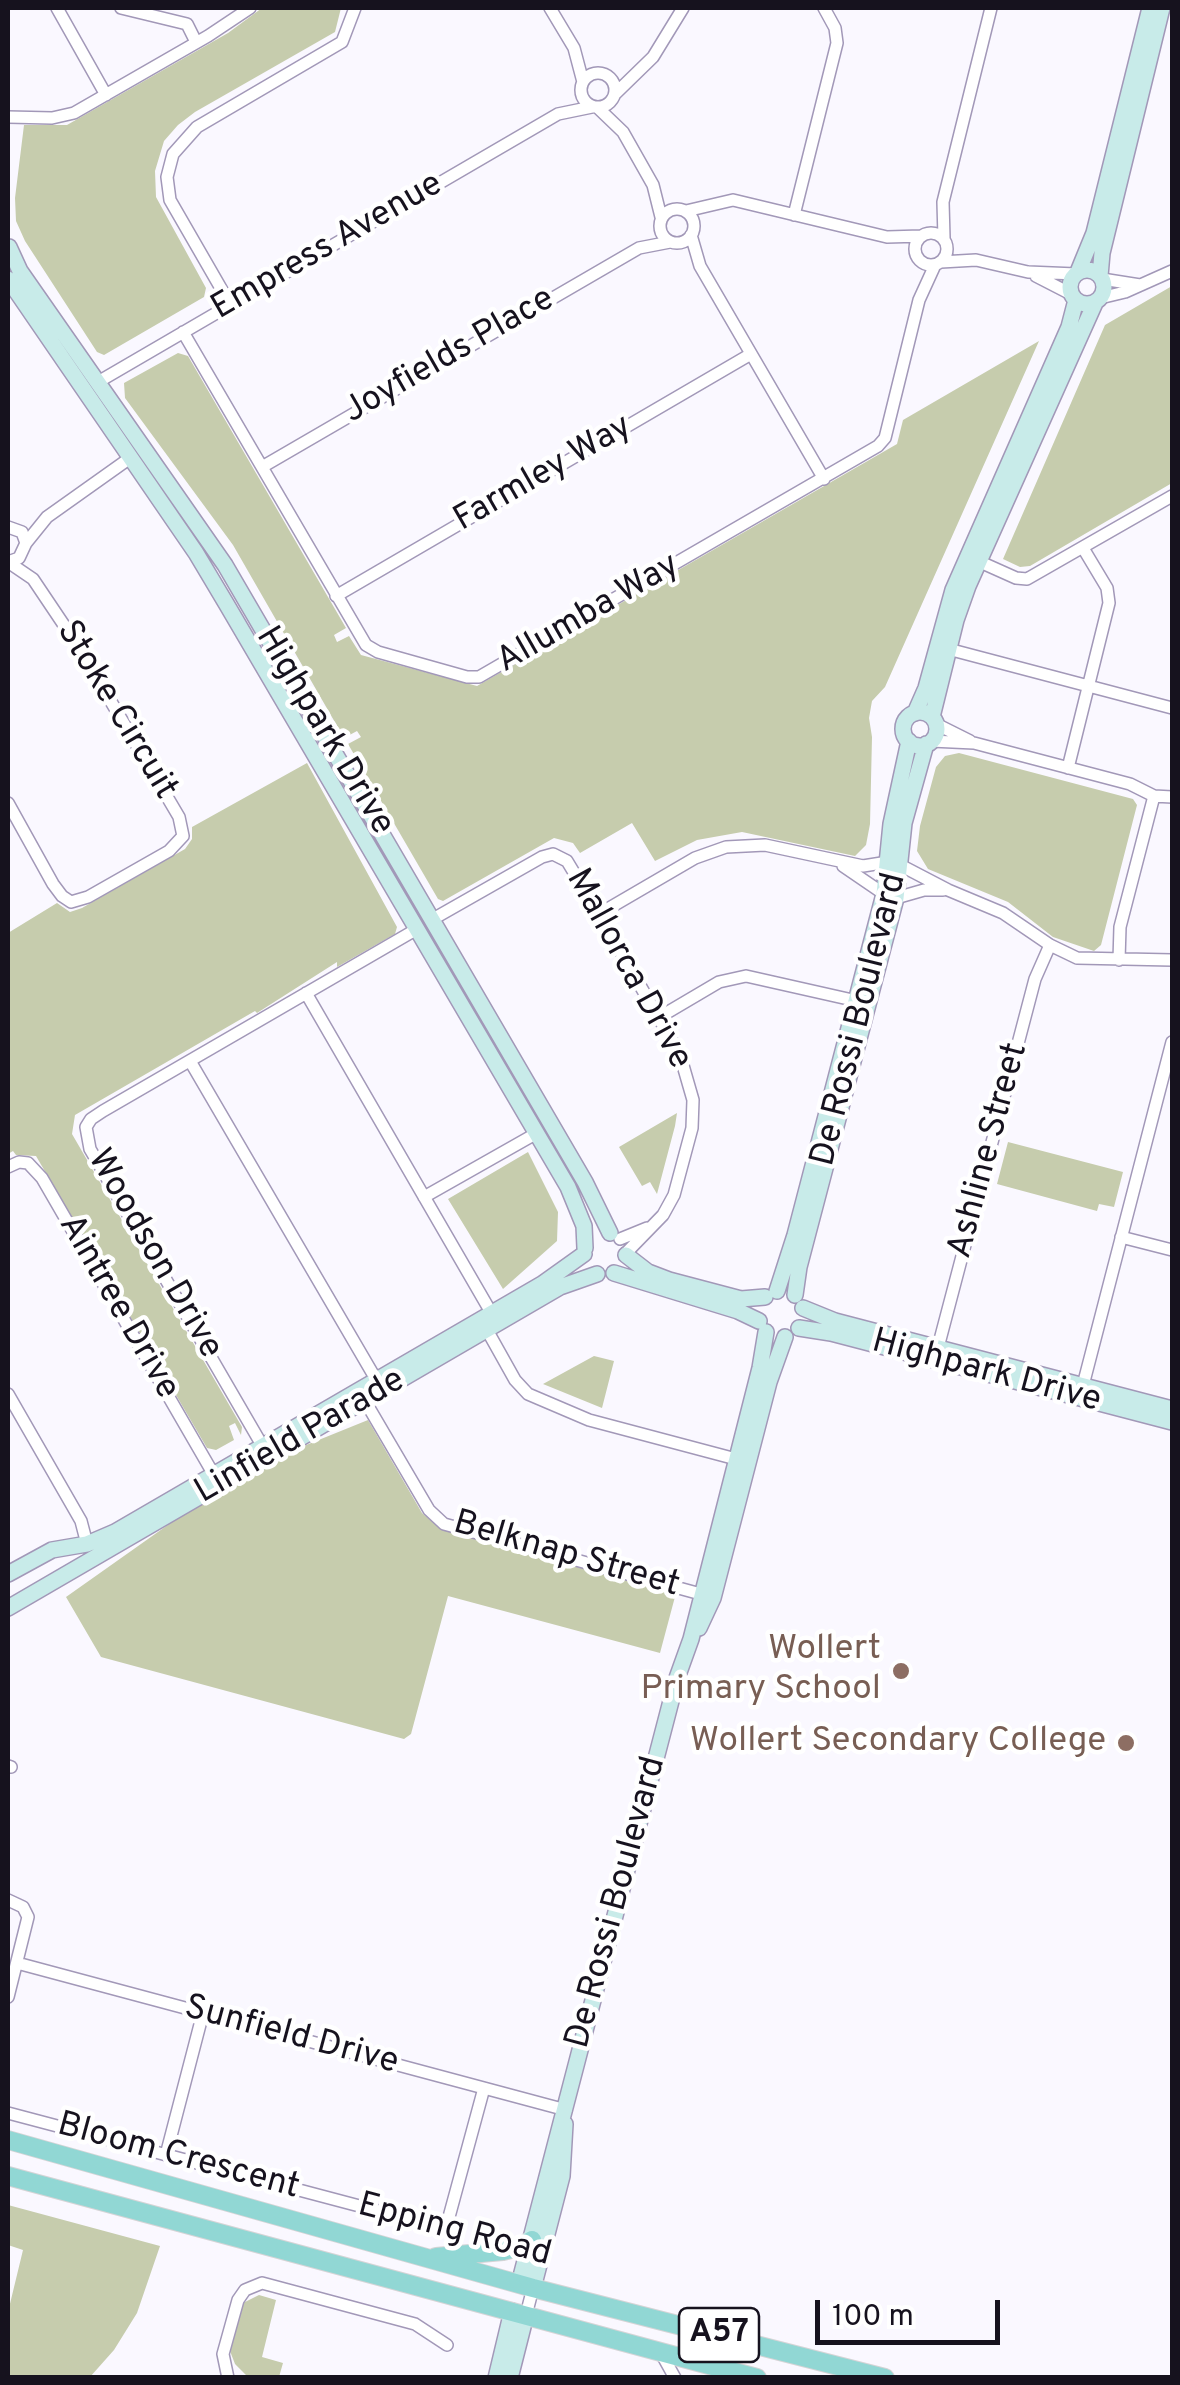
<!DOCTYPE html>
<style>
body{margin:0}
#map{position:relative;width:1180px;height:2385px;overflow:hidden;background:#faf8ff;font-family:Overpass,sans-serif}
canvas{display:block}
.frame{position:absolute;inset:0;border:10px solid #16121e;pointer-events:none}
.scale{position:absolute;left:815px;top:2300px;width:185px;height:45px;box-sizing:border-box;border:5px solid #16121e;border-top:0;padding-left:12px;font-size:30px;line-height:35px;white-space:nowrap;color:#16121e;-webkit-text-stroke:8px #fff;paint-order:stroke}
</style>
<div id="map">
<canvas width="1180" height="2385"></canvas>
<div class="frame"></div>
<div class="scale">100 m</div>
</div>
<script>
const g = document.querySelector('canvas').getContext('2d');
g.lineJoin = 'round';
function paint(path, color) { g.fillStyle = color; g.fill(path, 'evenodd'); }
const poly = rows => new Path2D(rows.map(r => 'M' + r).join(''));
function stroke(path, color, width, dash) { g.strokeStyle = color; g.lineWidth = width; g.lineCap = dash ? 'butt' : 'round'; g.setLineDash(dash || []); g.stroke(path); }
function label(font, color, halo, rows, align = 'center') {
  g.font = font + ' Overpass,sans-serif'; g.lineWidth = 9; g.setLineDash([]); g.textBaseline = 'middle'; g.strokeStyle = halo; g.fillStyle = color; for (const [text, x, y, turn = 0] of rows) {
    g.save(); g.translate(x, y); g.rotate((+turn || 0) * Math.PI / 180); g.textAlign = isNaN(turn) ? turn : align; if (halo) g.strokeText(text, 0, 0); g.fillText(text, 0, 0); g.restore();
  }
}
const green = poly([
 [262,8,341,8,335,32,195,112,178,125,164,141,155,171,156,197,206,288,204,297,104,355,97,352,25,241,16,221,15,198,24,125,67,125,228,33],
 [1172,286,1172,483,1030,566,1020,567,1003,559,1105,325],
 [1039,341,885,687,872,701,869,718,872,737,870,824,866,845,855,856,742,832,697,840,655,861,632,823,580,853,573,843,554,838,443,901,438,899,348,744,361,737,357,731,344,738,233,545,125,398,124,383,178,353,188,356,346,628,334,635,337,642,349,636,361,655,477,686,897,444,903,420],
 [959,753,1133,799,1137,805,1101,945,1094,951,1053,937,1008,902,928,869,917,851,920,826,936,767,945,756],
 [307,763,397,927,395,934,337,967,337,962,257,1013,255,1011,75,1115,72,1134,242,1427,241,1435,235,1423,229,1426,234,1440,216,1450,207,1448,36,1156,16,1155,13,1151,8,1154,8,933,57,903,70,912,82,908,185,849,192,839,192,827],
 [677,1113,675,1126,657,1194,650,1182,642,1186,619,1147],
 [1008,1142,1123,1172,1114,1207,1099,1204,1097,1211,997,1184],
 [528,1152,558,1212,557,1241,503,1289,448,1199],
 [594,1356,614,1361,602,1408,543,1384],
 [368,1420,422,1513,441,1529,676,1593,660,1653,448,1596,411,1734,404,1739,101,1657,66,1597,247,1469],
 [8,2205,160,2246,137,2313,114,2350,90,2377,8,2377,8,2312,23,2250,8,2245],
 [259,2295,276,2300,262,2357,283,2363,279,2377,248,2377,235,2364,230,2351,243,2303]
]);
const street = poly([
 [57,8,106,95],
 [121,8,187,24,196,42],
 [550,8,574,48,583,82],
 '581 90a17 17 0 1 1 34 0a17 17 0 1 1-34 0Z',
 [615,94,653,57,683,8],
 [598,108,623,132,653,185,661,217],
 [8,117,52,118,74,113,208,36,250,8],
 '660 226a17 17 0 1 1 34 0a17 17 0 1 1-34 0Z',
 [686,211,733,200,887,237,921,236],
 [794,215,837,43,835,28,824,8],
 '915 249a16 16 0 1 1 32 0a16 16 0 1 1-32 0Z',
 [691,235,700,266,824,479],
 [944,238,943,202,991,8],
 [941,262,976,260,1028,272,1076,274],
 [1036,276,1071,294],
 [1102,279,1140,285],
 [1100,298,1125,292,1172,271],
 [230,304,170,200,167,177,173,154,197,127,342,42,355,8],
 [183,332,366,645,378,652,467,677,479,677,878,446,885,438,919,300,935,265],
 [98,382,558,114,592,107],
 [262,467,639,248,670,242],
 [8,527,22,532,26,543,19,558,8,562],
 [26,543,47,517,130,458],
 [978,561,1016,578,1027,579,1172,496],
 [336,596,751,354],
 [948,649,1172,708],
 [936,724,970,741],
 [931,741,974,743,1130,784,1154,796,1172,797],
 [1068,768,1109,603,1107,588,1083,548],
 [8,803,53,884,62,896,71,902,88,897,169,851,183,836,179,817,80,649,33,579,8,562],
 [900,865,948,890,1003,913,1050,945,1077,958,1172,960],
 [843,866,884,894],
 [896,898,924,890,943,890],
 [599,914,695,858,726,847,765,845,863,866,888,862],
 [433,919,542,857,553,854,567,861,599,914,680,1055,693,1100,692,1128,674,1195,663,1215,626,1253],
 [1119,960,1120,927,1154,796],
 [306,993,492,1314],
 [658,1018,719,982,746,976,857,1001],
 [190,1061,377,1381],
 [8,1167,19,1162,28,1163,42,1178,214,1475],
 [424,1197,537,1133],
 [1121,1237,1172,1250],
 [620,1239,647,1228],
 [487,1330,515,1380,528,1394,589,1420,736,1459],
 [936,1355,1035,979,1050,945],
 [1081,1393,1172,1042],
 [8,1394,81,1521,87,1544],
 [365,1401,429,1510,444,1524,708,1596],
 [266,1452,90,1149,86,1127,91,1119,103,1111,417,929],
 [8,1766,11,1767],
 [8,1900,23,1907,28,1917,8,1997],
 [17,1963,566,2110],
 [8,2113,435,2226,443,2224,449,2217,484,2088],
 [166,2155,203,2013],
 [526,2315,533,2288],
 [660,2351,675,2378],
 [228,2378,223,2354,238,2300,245,2290,262,2283,415,2324,447,2345]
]);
const secondary = poly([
 [9,247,20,271,225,565,585,1182,610,1233],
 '1070 287a17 17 0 1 1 34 0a17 17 0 1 1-34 0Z',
 [1078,272,1094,233,1150,8],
 [1100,276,1102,253,1162,8],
 [8,279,196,553,227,605,568,1187,584,1226,585,1248],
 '903 729a17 17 0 1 1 34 0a17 17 0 1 1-34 0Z',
 [915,713,926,688,953,590,1069,327,1076,300],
 [932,717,956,620,968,586,1095,303],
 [626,1255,648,1272,669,1280,741,1299,765,1297],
 [614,1273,738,1311,759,1321],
 [777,1291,795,1235,884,894,891,824,909,741],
 [795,1295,799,1267,896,898,904,823,926,744],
 [803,1308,835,1321,1172,1409],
 [799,1328,831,1333,1172,1422],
 [8,1574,52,1550,87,1544,115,1532,542,1284,584,1254],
 [8,1608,560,1287,597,1274],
 [699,1628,713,1598,769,1382,785,1337],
 [519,2284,677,1678,691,1639,760,1368,766,1332],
 [533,2288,562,2176,565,2124],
 [496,2378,512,2311],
 [510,2378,526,2315]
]);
const primary = poly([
 [8,2140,533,2288,885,2378],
 [8,2176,757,2378],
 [436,2257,503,2251,520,2247,532,2240]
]);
const markers = [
 [901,1671,10,"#8d6e63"],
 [1126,1743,10,"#8d6e63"]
];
const shields = [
 [719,2335,80]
];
const shieldNames = [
 ["A57",719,2335]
];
const streetNames = [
 ["Empress Avenue",328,248,-30],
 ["Joyfields Place",450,357,-30],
 ["Farmley Way",544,475,-30],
 ["Allumba Way",589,615,-30],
 ["Stoke Circuit",115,711,59],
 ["Highpark Drive",323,732,59],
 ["Mallorca Drive",627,970,61],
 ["De Rossi Boulevard",861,1020,-76],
 ["Ashline Street",990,1151,-75],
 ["Woodson Drive",153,1255,60],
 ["Aintree Drive",117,1308,60],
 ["Highpark Drive",986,1373,15],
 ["Linfield Parade",301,1438,-30],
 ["Belknap Street",566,1556,16],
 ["De Rossi Boulevard",618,1903,-75],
 ["Sunfield Drive",291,2037,15],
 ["Bloom Crescent",178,2158,15],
 ["Epping Road",454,2232,15]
];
const educationNames = [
 ["Wollert",881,1651],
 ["Primary School",881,1691],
 ["Wollert Secondary College",1106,1743]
];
paint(green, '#c6ccad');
stroke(street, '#a298b8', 14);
stroke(secondary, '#a298b8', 18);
stroke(primary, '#d5d4d6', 20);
stroke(street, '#fff', 11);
stroke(secondary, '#c8ebe9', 15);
stroke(primary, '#91d7d4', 18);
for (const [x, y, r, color] of markers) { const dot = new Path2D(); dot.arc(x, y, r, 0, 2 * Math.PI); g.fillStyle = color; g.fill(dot); stroke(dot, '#fff', 4); }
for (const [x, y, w] of shields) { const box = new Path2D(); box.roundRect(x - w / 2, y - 27, w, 54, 8); g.fillStyle = '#fff'; g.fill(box); stroke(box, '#16121e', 2.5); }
label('bold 32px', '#16121e', null, shieldNames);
label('35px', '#16121e', '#fff', streetNames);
label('35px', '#785e54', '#fff', educationNames, 'right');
</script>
